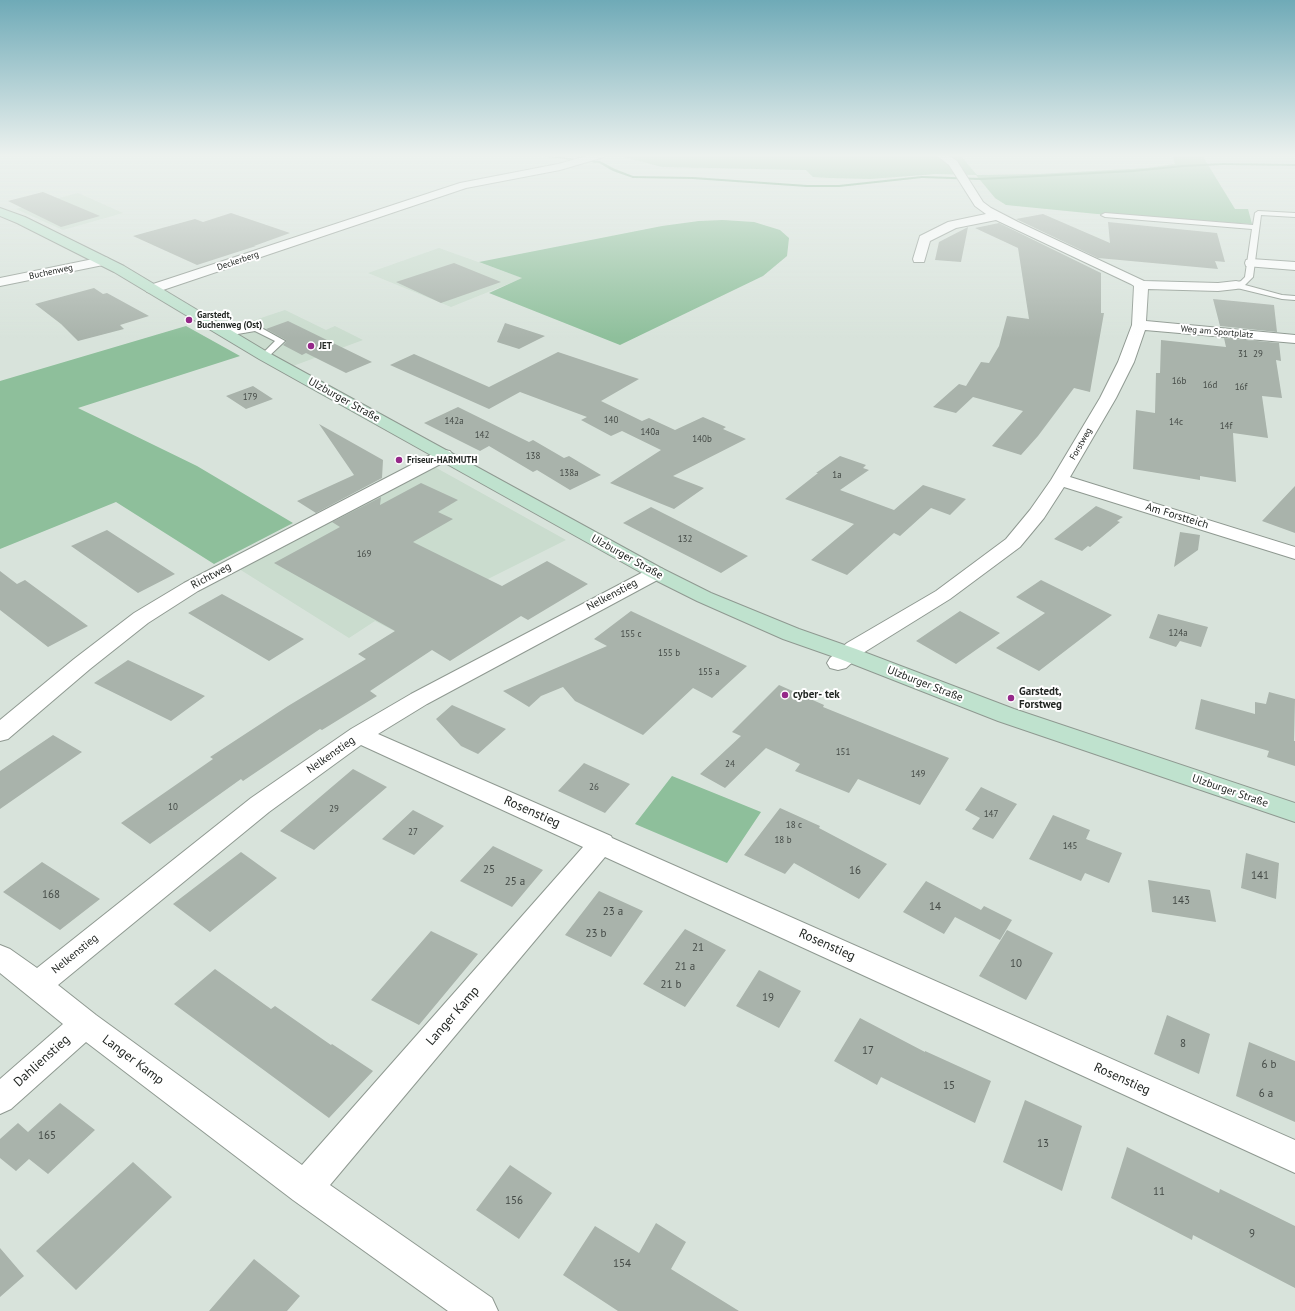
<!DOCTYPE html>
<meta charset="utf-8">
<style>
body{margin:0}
canvas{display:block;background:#d8e3db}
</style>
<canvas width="1295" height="1311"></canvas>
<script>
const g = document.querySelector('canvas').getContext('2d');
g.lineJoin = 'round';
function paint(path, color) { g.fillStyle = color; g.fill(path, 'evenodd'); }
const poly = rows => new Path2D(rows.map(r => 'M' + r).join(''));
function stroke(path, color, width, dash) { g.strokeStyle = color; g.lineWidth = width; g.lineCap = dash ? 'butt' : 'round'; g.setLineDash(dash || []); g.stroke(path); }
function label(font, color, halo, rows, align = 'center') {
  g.font = font + ' "PT Sans",sans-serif'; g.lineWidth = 4; g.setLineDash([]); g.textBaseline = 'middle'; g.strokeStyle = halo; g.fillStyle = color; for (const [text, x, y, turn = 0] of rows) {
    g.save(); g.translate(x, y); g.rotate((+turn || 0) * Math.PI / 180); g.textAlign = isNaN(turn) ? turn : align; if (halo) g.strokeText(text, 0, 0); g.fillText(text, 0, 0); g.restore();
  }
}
const built = poly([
 [78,193,123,213,63,230,16,209],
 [439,248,523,278,451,307,368,273],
 [285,310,326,330,335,326,363,340,293,366,225,330],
 [433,466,566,540,488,579,402,635,375,621,349,638,236,567]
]);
const green = poly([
 [616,155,960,155,977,175,1038,174,1147,168,1175,164,1172,155,1202,155,1235,209,1248,209,1252,224,1097,214,1006,205,995,198,976,175,936,174,870,179,829,178,813,177,806,170,662,167],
 [723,220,754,222,780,230,789,238,787,256,763,276,620,345,489,293,522,278,479,262,662,226,699,221],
 [186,326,240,356,78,408,197,466,293,523,214,564,116,502,0,549,0,381],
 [672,776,761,812,727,863,635,824]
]);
const stream = poly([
 [539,155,600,161,615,169,633,176,693,177,807,185,839,185,922,176,981,178,1133,170,1183,165,1223,163,1295,164,1295,166,1223,165,1183,167,1133,172,981,180,922,178,839,187,807,187,693,179,633,178,613,171,599,163,540,156,539,155]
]);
const building = poly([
 [43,192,100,216,61,227,8,201],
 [231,213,290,233,254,246,256,246,197,265,133,236,195,219,203,222],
 [1043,214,1110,243,1108,222,1217,233,1225,262,1215,261,1218,269,1098,258,1016,219],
 [999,223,1101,273,1101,313,1104,313,1090,392,1074,388,1038,436,1021,455,992,446,1023,411,973,397,956,413,933,407,959,384,966,386,981,362,989,363,999,346,1007,316,1029,319,1018,248,975,228],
 [968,227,961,262,935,260,939,242],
 [454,263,501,282,441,303,396,282],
 [94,288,103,294,107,293,149,316,120,325,124,329,78,341,61,324,35,304],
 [1213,299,1274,305,1277,332,1220,326],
 [288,321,372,362,346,373,306,353,302,355,283,345,286,342,286,340,266,329],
 [505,323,545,336,519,349,497,342],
 [1224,338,1279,343,1281,361,1276,360,1282,398,1262,396,1268,438,1233,433,1236,482,1200,476,1200,480,1133,469,1136,410,1155,413,1156,373,1160,373,1161,340,1226,347],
 [558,352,639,379,601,401,642,421,649,418,675,430,703,417,726,427,723,429,746,439,673,476,704,488,674,509,610,483,661,450,622,431,611,436,581,420,587,417,520,392,489,409,390,365,414,354,489,387],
 [253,386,273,399,246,409,226,396],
 [458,407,529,442,533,440,564,458,569,456,601,475,570,490,537,470,533,472,489,446,480,451,424,423],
 [319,424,383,460,382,478,316,513,297,501,354,475],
 [840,456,866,465,863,468,869,470,840,490,894,510,923,485,966,499,950,515,931,508,900,536,894,533,847,575,811,560,854,524,785,499,818,473,816,473],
 [421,483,458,500,438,512,453,519,413,542,502,586,547,561,588,584,528,620,521,616,450,661,432,650,370,691,377,696,322,730,320,729,243,781,241,779,150,844,121,823,213,759,210,757,288,706,366,659,358,654,395,631,274,563,340,527,332,522,381,497,380,505],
 [1295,486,1295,533,1262,521],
 [1096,506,1123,517,1117,521,1120,522,1090,547,1088,546,1082,551,1054,539],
 [651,507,748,556,721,573,623,523],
 [107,530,175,574,138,593,71,546],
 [1180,532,1200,535,1198,550,1174,567],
 [0,571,17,584,25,580,88,626,48,647,0,610],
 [1041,580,1112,615,1039,671,996,648,1045,613,1016,597],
 [222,594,304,639,269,661,188,613],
 [631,611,747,666,712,698,693,688,643,735,575,701,563,687,541,696,529,707,503,691,607,646,594,639],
 [960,611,1000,633,956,664,916,641],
 [1158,614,1208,627,1201,647,1180,641,1176,647,1149,638],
 [128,660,205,696,171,721,94,683],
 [779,685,824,705,823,707,949,758,920,805,858,779,849,793,795,771,800,764,766,748,725,788,700,774,741,736,732,732],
 [1269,692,1295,699,1294,741,1295,741,1295,766,1267,757,1269,751,1195,729,1201,699,1255,714,1255,702,1266,704],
 [452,705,506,729,478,754,461,746,436,719],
 [53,735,82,752,0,809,0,771],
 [584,763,630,784,605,813,558,791],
 [353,769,387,787,314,850,280,831],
 [981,787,1017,804,993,839,972,829,980,818,965,810],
 [780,808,820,826,819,828,887,864,859,899,794,863,785,874,744,855],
 [413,810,444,826,414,855,382,839],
 [1053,815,1090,830,1086,839,1122,853,1109,883,1085,873,1081,881,1029,859],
 [493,846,543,870,512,907,460,881],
 [241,852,277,878,210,932,173,904],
 [1246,853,1279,863,1276,899,1241,888],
 [42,862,100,899,60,930,3,892],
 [1148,880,1210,890,1216,922,1152,912],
 [926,881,981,910,984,906,1012,920,1000,940,955,917,944,934,903,912],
 [599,891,643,911,611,957,565,935],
 [685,929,726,950,685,1007,643,984],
 [1007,930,1053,953,1026,1000,979,976],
 [431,931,478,954,419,1025,371,1000],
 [215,969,271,1009,275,1006,331,1045,332,1044,373,1071,329,1118,174,1004],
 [759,970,801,991,779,1028,736,1006],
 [1167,1015,1210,1034,1199,1074,1154,1054],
 [860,1018,925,1052,925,1051,991,1081,975,1123,881,1077,877,1085,834,1061],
 [1249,1042,1295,1061,1295,1122,1236,1096],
 [1025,1100,1082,1126,1062,1191,1003,1162],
 [60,1103,95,1130,48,1174,29,1159,16,1171,0,1158,0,1139,18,1123,28,1132],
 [1127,1147,1219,1193,1220,1189,1295,1226,1295,1288,1193,1235,1192,1240,1111,1198],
 [133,1162,172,1197,76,1290,36,1251],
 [510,1165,552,1193,519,1239,476,1210],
 [656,1223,686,1242,671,1269,739,1311,618,1311,563,1275,595,1226,639,1253],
 [0,1248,24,1276,0,1297],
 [254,1259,300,1296,287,1311,209,1311]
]);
const service = poly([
 [1258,211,1295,213,1295,217,1261,215,1253,277,1245,285,1282,295,1295,296,1295,300,1282,299,1233,287,1232,285,1241,281,1245,277,1252,229,1105,217,1101,215,1105,213,1253,225,1255,213,1258,211],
 [256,325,285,341,267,358,261,358,260,356,275,341,255,331,226,336,222,333,226,330,256,325]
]);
const minor = poly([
 [590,155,605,155,604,157,560,170,466,188,157,292,152,293,147,292,145,289,147,286,460,183,558,164,590,155],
 [936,155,948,155,957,161,983,202,991,208,1018,222,1144,281,1218,283,1236,281,1241,282,1243,285,1241,288,1236,289,1218,291,1148,289,1146,321,1295,335,1295,343,1145,330,1134,362,1116,398,1070,477,1295,547,1295,559,1064,487,1044,518,1020,547,950,599,863,653,846,668,838,670,830,668,827,663,830,658,847,643,936,591,1006,539,1030,510,1051,480,1100,398,1118,362,1132,325,1134,286,1131,284,996,220,956,228,930,241,924,262,914,262,913,259,920,236,948,222,986,214,975,206,949,165,936,155],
 [1251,259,1295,262,1295,270,1246,266,1245,263,1246,260,1251,259],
 [444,450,450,451,453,455,450,459,198,591,148,623,90,669,8,739,0,741,0,720,74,659,134,613,184,583,438,451,444,450],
 [656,567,663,569,666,573,663,577,427,704,378,734,611,836,612,838,1295,1140,1295,1173,605,857,330,1185,492,1298,498,1311,448,1311,293,1200,86,1042,11,1109,0,1114,0,1079,63,1024,0,973,0,945,10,949,37,968,251,798,351,729,411,694,649,569,656,567],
 [361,745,583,847,302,1165,96,1015,58,985,269,812,361,745]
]);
const tertiary = poly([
 [103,257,108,258,109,261,108,264,0,286,0,278,103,257]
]);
const secondary = poly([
 [0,208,25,217,124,266,269,353,663,569,711,593,799,629,856,649,1014,709,1295,803,1295,822,998,721,840,659,783,639,697,601,649,577,259,359,114,272,17,223,0,216,0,208]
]);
const markers = [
 [189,320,4,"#952889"],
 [311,346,4,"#952889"],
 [399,460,4,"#952889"],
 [785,695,4,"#952889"],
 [1011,698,4,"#952889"]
];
const farStreetnames = [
 ["Deckerberg",238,261,-19],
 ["Buchenweg",51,272,-12],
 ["Weg am Sportplatz",1217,332,5],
 ["Forstweg",1081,444,-60]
];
const farPoinames = [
 ["Garstedt,",197,315],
 ["Buchenweg (Ost)",197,325],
 ["JET",319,346],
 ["Friseur-HARMUTH",407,460]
];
const numberNames = [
 ["31",1243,354],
 ["29",1258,354],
 ["16b",1179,381],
 ["16d",1210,385],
 ["16f",1241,387],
 ["179",250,397],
 ["140",611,420],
 ["142a",454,421],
 ["14c",1176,422],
 ["14f",1226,426],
 ["140a",650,432],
 ["142",482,435],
 ["140b",702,439],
 ["138",533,456],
 ["138a",569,473],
 ["1a",837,475],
 ["132",685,539],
 ["169",364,554],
 ["124a",1178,633],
 ["155 c",631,634],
 ["155 b",669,653],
 ["155 a",709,672],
 ["151",843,752],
 ["24",730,764],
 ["149",918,774],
 ["26",594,787],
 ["10",173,807],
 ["29",334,809],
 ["147",991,814],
 ["18 c",794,825],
 ["27",413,832],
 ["18 b",783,840],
 ["145",1070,846]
];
const streetNames = [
 ["Ulzburger Straße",344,400,29],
 ["Am Forstteich",1177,516,17],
 ["Ulzburger Straße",627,557,29],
 ["Richtweg",211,576,-28],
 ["Nelkenstieg",612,595,-28],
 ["Ulzburger Straße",925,684,21],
 ["Nelkenstieg",331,755,-35],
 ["Ulzburger Straße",1230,791,19],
 ["Nelkenstieg",75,954,-39]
];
const poiNames = [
 ["Garstedt,",1019,692],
 ["Forstweg",1019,705],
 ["cyber- tek",793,695]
];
const nearNumbernames = [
 ["25",489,870],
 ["16",855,871],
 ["141",1260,876],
 ["25 a",515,882],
 ["168",51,895],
 ["143",1181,901],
 ["14",935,907],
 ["23 a",613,912],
 ["23 b",596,934],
 ["21",698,948],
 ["10",1016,964],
 ["21 a",685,967],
 ["21 b",671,985],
 ["19",768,998],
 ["8",1183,1044],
 ["17",868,1051],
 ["6 b",1269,1065],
 ["15",949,1086],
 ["6 a",1266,1094],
 ["165",47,1136],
 ["13",1043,1144],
 ["11",1159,1192],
 ["156",514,1201],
 ["9",1252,1234],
 ["154",622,1264]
];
const nearStreetnames = [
 ["Rosenstieg",532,812,24],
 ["Rosenstieg",827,945,24],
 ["Langer Kamp",453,1016,-49],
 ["Langer Kamp",133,1060,37],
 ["Dahlienstieg",42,1061,-42],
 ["Rosenstieg",1122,1079,24]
];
paint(built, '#cadcce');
paint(green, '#8ebf9b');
paint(stream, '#5b9b6e');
paint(building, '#a9b3ab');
stroke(service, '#8f9991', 2);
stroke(minor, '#8f9991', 2);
stroke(tertiary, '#8f9991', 2);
stroke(secondary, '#8f9991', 2);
paint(service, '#fff');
paint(minor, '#fff');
paint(tertiary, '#fff');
paint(secondary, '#bfe2ce');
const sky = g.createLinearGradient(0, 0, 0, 338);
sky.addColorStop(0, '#6faab7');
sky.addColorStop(0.46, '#edf2ef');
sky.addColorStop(1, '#edf2ef00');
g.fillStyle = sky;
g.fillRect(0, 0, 1295, 338);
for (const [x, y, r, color] of markers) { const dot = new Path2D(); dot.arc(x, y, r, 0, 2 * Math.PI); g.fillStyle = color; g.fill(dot); stroke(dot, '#fff', 1.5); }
label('9px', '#232724', '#fff', farStreetnames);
label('bold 9px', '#232724', '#fff', farPoinames, 'left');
label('9px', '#444a46', null, numberNames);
label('11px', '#232724', '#fff', streetNames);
label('bold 11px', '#232724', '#fff', poiNames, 'left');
label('11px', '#444a46', null, nearNumbernames);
label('13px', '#232724', '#fff', nearStreetnames);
</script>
